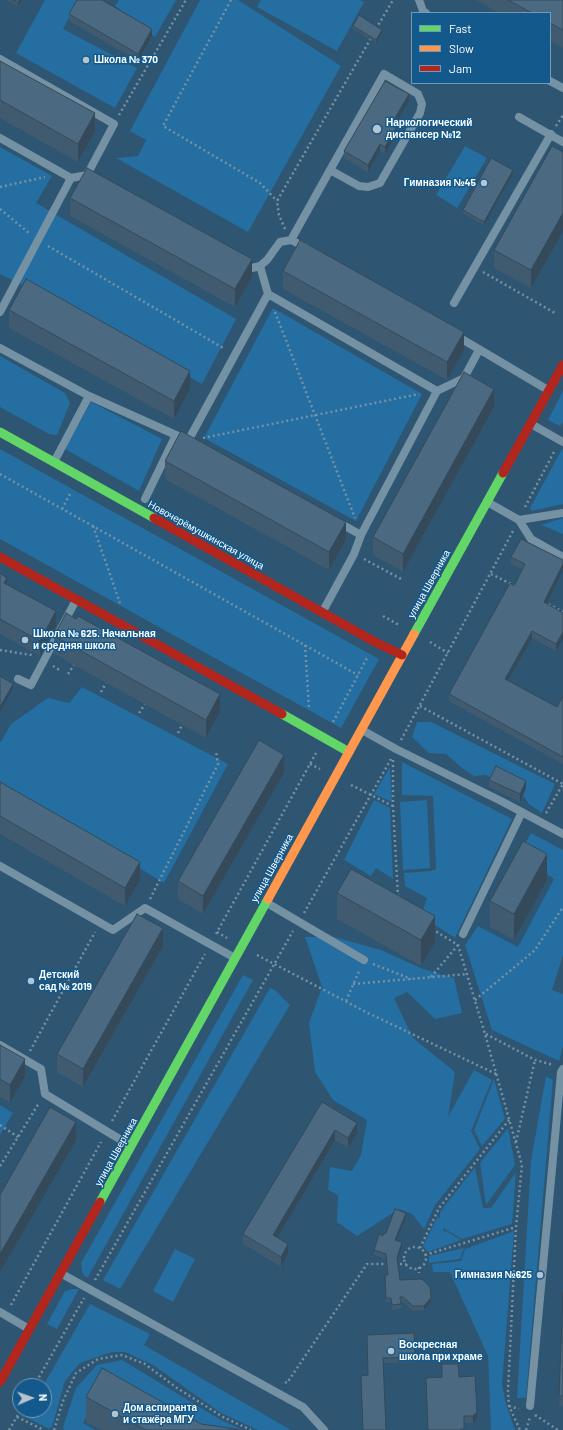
<!DOCTYPE html>
<meta charset="utf-8">
<style>
body{margin:0}
#map{position:relative;width:563px;height:1430px;overflow:hidden;background:#2e5571;font-family:Barlow,sans-serif}
canvas{display:block}
.legend{position:absolute;left:411px;top:12px;width:140px;height:72px;box-sizing:border-box;background:#13598c;border:1px solid #719bba;margin:0;padding:5px 7px;list-style:none;font-size:12px;color:#fff}
.legend li{display:flex;align-items:center;gap:8px;height:20px}
.legend b{width:20px;border:1px solid #719bba}
.north{position:absolute;left:12px;top:1378px;width:40px;height:40px;box-sizing:border-box;background:#13598c;border:1px solid #719bba;border-radius:50%;rotate:88deg;font-size:11px;font-weight:700;line-height:16px;text-align:center;color:#fff}
.north::after{content:'';display:block;margin:auto;width:14px;height:18px;background:#b6c4cd;clip-path:polygon(50% 0,100% 100%,50% 72%,0 100%)}
</style>
<div id="map">
<canvas width="563" height="1430"></canvas>
<ul class="legend">
<li><b style="height:5px;background:#63d668"></b>Fast</li>
<li><b style="height:5px;background:#ff974d"></b>Slow</li>
<li><b style="height:5px;background:#b3261e"></b>Jam</li>
</ul>
<div class="north">N</div>
</div>
<script>
const g = document.querySelector('canvas').getContext('2d');
g.lineJoin = 'round';
function paint(path, color) { g.fillStyle = color; g.fill(path, 'evenodd'); }
const poly = rows => new Path2D(rows.map(r => 'M' + r).join(''));
function stroke(path, color, width, dash) { g.strokeStyle = color; g.lineWidth = width; g.lineCap = dash ? 'butt' : 'round'; g.setLineDash(dash || []); g.stroke(path); }
function label(font, color, halo, rows, align = 'center') {
  g.font = font + ' Barlow,sans-serif'; g.lineWidth = 3; g.setLineDash([]); g.textBaseline = 'middle'; g.strokeStyle = halo; g.fillStyle = color; for (const [text, x, y, turn = 0] of rows) {
    g.save(); g.translate(x, y); g.rotate((+turn || 0) * Math.PI / 180); g.textAlign = isNaN(turn) ? turn : align; if (halo) g.strokeText(text, 0, 0); g.fillText(text, 0, 0); g.restore();
  }
}
const green = poly([
 [45,0,78,0,63,29,137,68,115,108,16,53],
 [119,0,176,0,155,37,115,6],
 [200,0,238,0,341,66,248,232,116,158,138,156,146,140,130,131],
 [261,0,360,0,364,2,337,51,257,7],
 [465,146,487,158,457,208,436,195],
 [0,147,52,176,36,203,236,319,202,384,27,287,0,274],
 [273,308,422,394,356,521,204,438],
 [0,356,65,393,70,403,57,435,49,434,0,407],
 [563,391,563,422,560,426,548,420],
 [91,402,162,439,139,491,65,449],
 [0,449,379,659,341,728,0,539],
 [562,449,563,450,563,504,532,511,530,508],
 [563,518,563,534,541,525],
 [82,687,228,764,164,883,0,784,0,743,11,724,48,698,69,703],
 [417,722,431,722,555,784,542,813,529,804,520,791,486,775,474,776,462,768,446,754,429,753,412,737],
 [402,762,512,819,455,938,421,916,427,898,405,886,404,873,431,871,436,869,433,796,402,795],
 [390,767,392,802,374,794],
 [374,800,390,808,393,879,376,868,371,876,344,860],
 [427,800,430,868,403,870,400,802],
 [531,833,563,850,563,955,552,990,563,994,563,1046,559,1061,492,1030,465,945,478,926,518,947,554,879,518,856],
 [305,937,334,937,381,950,423,969,454,978,462,1013,435,1019,407,992,394,998,413,1038,455,1072,448,1117,474,1070,492,1080,471,1131,480,1149,435,1205,424,1229,412,1214,399,1209,357,1236,337,1222,338,1195,328,1190,330,1167,352,1171,361,1155,367,1120,333,1100,315,1072,309,1023,322,987],
 [243,975,253,980,88,1277,85,1277,82,1271,81,1263],
 [270,988,275,990,290,1005,120,1289,103,1280],
 [546,1076,553,1080,526,1398,517,1398,531,1161],
 [494,1079,505,1119,482,1146,474,1130],
 [0,1105,13,1113,0,1135],
 [508,1128,515,1165,486,1205,480,1163],
 [475,1167,483,1208,491,1208,516,1172,512,1224,462,1239,443,1228,444,1232,446,1231,461,1240,428,1252,423,1246,438,1216,440,1219,440,1212],
 [514,1231,502,1384,506,1404,515,1430,491,1430,488,1356,450,1272,433,1272,432,1264,461,1261,465,1249],
 [464,1248,460,1259,429,1263,429,1256],
 [175,1249,195,1259,173,1302,153,1291],
 [72,1289,79,1289,57,1329,47,1324,65,1291],
 [90,1304,150,1334,144,1345,291,1430,258,1430,221,1413,153,1365,125,1352,112,1352,80,1363,65,1381,52,1427,49,1429,26,1417,30,1410,44,1410,43,1386],
 [122,1360,221,1420,244,1430,177,1430,101,1389,83,1423,95,1430,64,1430,63,1427,76,1388,97,1365]
]);
const path = poly([
 [231,0,163,126,260,183,277,201],
 [376,29,393,0],
 [119,115,186,0],
 [556,126,563,115],
 [0,187,45,177],
 [0,209,29,233],
 [285,229,279,215,277,201,371,38],
 [48,246,225,349],
 [483,272,555,313],
 [275,312,355,518],
 [203,438,419,394],
 [0,474,358,675],
 [525,507,555,450],
 [62,509,71,492],
 [93,526,120,603],
 [364,559,403,580],
 [491,574,517,587],
 [544,602,563,612],
 [383,616,399,625],
 [430,642,448,653],
 [305,645,309,708],
 [0,650,31,655,34,657],
 [53,666,61,671],
 [68,674,74,665],
 [101,692,106,683],
 [420,706,563,784],
 [139,713,145,704],
 [333,722,367,658],
 [178,733,182,725],
 [401,740,513,531],
 [393,760,393,806,398,897],
 [310,764,320,769],
 [351,785,393,806],
 [546,813,563,784],
 [150,899,218,764,216,751],
 [304,913,391,759],
 [432,929,458,945,485,1034,522,1165,516,1227,508,1391,509,1406,520,1430],
 [217,932,227,938],
 [216,934,316,753],
 [257,955,368,1013,496,1074],
 [373,964,411,979],
 [431,977,458,945],
 [353,984,467,974],
 [475,1000,535,950,563,907],
 [346,1001,360,969],
 [486,1034,535,1060,554,1065],
 [30,1051,95,932],
 [112,1121,205,954],
 [0,1125,18,1137],
 [516,1142,535,1060],
 [0,1166,39,1103],
 '404 1258a11 11 0 1 1 22 0a11 11 0 1 1-22 0Z',
 [420,1248,439,1208,509,1120],
 [425,1255,516,1227],
 [395,1264,406,1264],
 [419,1267,419,1273],
 [95,1280,293,931],
 [11,1305,101,1142],
 [285,1382,287,1383,367,1264,388,1264],
 [34,1386,84,1298],
 [509,1406,519,1409],
 [535,1415,558,1430],
 [17,1417,44,1430],
 [9,1430,21,1410],
 [54,1430,63,1401,76,1373,98,1359,122,1355,145,1364,177,1388,223,1417,251,1430],
 [526,1430,530,1417]
]);
const lane = poly([
 [419,0,423,11,426,13],
 [0,59,114,124,87,175],
 [550,81,563,88],
 [519,117,563,142],
 [0,138,71,178,0,312],
 [71,178,87,175,93,178],
 [291,240,330,170,384,74,418,94,422,104,420,113,380,183,368,187,359,186,330,170],
 [242,263,252,268,260,266,267,260,280,242,291,240,307,248],
 [260,266,268,294],
 [454,303,551,134],
 [455,335,548,390],
 [0,348,89,396,54,462],
 [437,391,464,378,479,350],
 [89,396,187,440],
 [531,424,563,442],
 [188,441,268,294,437,391,361,535,336,521],
 [145,499,176,435],
 [489,503,519,520,563,513],
 [519,520,531,539,563,557],
 [323,611,354,554,361,535],
 [18,679,31,685,76,600],
 [362,730,396,749,503,802,563,834],
 [0,866,113,930,145,908,235,958],
 [267,903,364,960],
 [463,934,522,812],
 [0,1045,41,1069,45,1094,131,1146],
 [62,1274,303,1407,324,1430],
 [0,1312,29,1329],
 [530,1406,561,1072,563,1069]
]);
const fast = poly([
 [0,432,154,518],
 [414,634,503,473],
 [282,714,349,752],
 [100,1202,268,899]
]);
const slow = poly([
 [268,899,414,634]
]);
const jam = poly([
 [503,473,563,365],
 [154,518,375,642,402,655],
 [0,557,282,714],
 [0,1382,100,1202]
]);
const wall = poly([
 [6,0,22,0,18,6],
 [476,0,563,0,563,48,550,41,550,13,499,13],
 [69,14,152,36,138,61,69,21],
 [353,26,382,33,376,43,353,29],
 [0,61,95,131,78,162,0,118],
 [409,101,394,126,396,135,385,154,380,151,368,172,344,158,344,151],
 [563,152,531,288,494,268,494,250],
 [513,174,484,225,463,213,463,210],
 [70,198,252,277,235,307,70,216],
 [283,271,464,350,447,380,283,289],
 [9,310,190,389,174,419,9,328],
 [494,407,403,572,373,555,373,537],
 [165,461,346,540,329,570,165,479],
 [511,557,563,560,563,570,546,603,563,613,563,639,556,651,532,638,508,681,557,707,563,697,563,764,449,701,449,694,514,586,522,569,511,564],
 [0,573,7,584,56,626,40,656,0,634],
 [54,636,220,712,206,738,54,654],
 [284,773,203,914,178,899,178,881],
 [489,780,526,788,520,802,489,787],
 [0,782,140,880,125,906,0,834],
 [547,880,514,940,490,927,490,901],
 [337,893,435,942,421,966,337,919],
 [163,946,83,1087,57,1072,57,1054],
 [0,1045,25,1077,10,1103,0,1097],
 [322,1102,357,1134,348,1148,335,1140,277,1237,288,1254,281,1267,243,1244,243,1234],
 [406,1218,397,1240,402,1247,398,1261,400,1280,431,1302,424,1310,413,1311,403,1302,401,1302,401,1309,392,1310,391,1302,386,1302,385,1275,387,1275,386,1259,374,1255,374,1250,386,1233],
 [563,1293,563,1406,559,1406],
 [414,1333,415,1362,383,1363,368,1375,367,1335],
 [459,1377,477,1419,473,1423,464,1423,464,1430,428,1430],
 [86,1397,201,1424,243,1430,101,1430,86,1422]
]);
const shadedWall = poly([
 [20,0,22,0,18,6,18,3],
 [152,29,152,36,138,61,138,54],
 [382,30,382,33,376,43,376,40],
 [409,94,409,101,391,132,391,125],
 [95,113,95,131,78,162,78,144],
 [396,128,396,135,385,154,385,147],
 [380,144,380,151,368,172,368,165],
 [513,170,513,174,484,225,484,222],
 [563,213,563,231,531,288,531,270],
 [252,259,252,277,235,307,235,289],
 [464,332,464,350,447,380,447,362],
 [190,371,190,389,174,419,174,401],
 [494,389,494,407,403,572,403,554],
 [346,522,346,540,329,570,329,552],
 [563,564,563,570,544,609,544,602],
 [7,578,7,592,4,583],
 [56,611,56,626,40,656,40,641],
 [532,631,532,638,505,686,505,679],
 [563,632,563,639,556,651,556,644],
 [13,684,13,688,0,712,0,707],
 [220,694,220,712,206,738,206,720],
 [284,755,284,773,203,914,203,896],
 [526,781,526,788,520,802,520,794],
 [547,854,547,880,514,940,514,914],
 [140,862,140,880,125,906,125,888],
 [435,916,435,942,421,966,421,940],
 [163,928,163,946,83,1087,83,1069],
 [25,1059,25,1077,10,1103,10,1085],
 [76,1122,76,1140,0,1272,0,1254],
 [357,1123,357,1134,348,1148,348,1138],
 [335,1130,335,1140,273,1245,273,1235],
 [406,1213,406,1218,395,1244,395,1240],
 [402,1242,402,1247,397,1262,397,1258],
 [288,1244,288,1254,281,1267,281,1257],
 [431,1298,431,1302,424,1310,424,1306],
 [477,1412,477,1419,473,1423,473,1416]
]);
const building = poly([
 [13,0,20,0,18,3,13,0],
 [77,0,102,0,152,29,138,54,69,14,77,0],
 [508,0,563,0,563,30,550,23,550,13,532,13,508,0],
 [359,15,382,30,376,40,353,26,359,15],
 [0,61,95,113,78,144,0,100,0,61],
 [385,81,409,94,391,125,396,128,385,147,380,144,368,165,344,151,385,81],
 [552,146,563,152,563,213,531,270,494,250,552,146],
 [491,158,513,170,484,222,463,210,491,158],
 [87,168,252,259,235,289,70,198,87,168],
 [300,240,464,332,447,362,283,271,300,240],
 [26,279,190,371,174,401,9,310,26,279],
 [464,372,494,389,403,554,373,537,464,372],
 [181,431,346,522,329,552,165,461,181,431],
 [521,539,563,560,563,564,544,602,563,613,563,632,556,644,532,631,505,679,557,707,563,697,563,757,449,694,510,583,514,586,525,564,511,557,521,539],
 [0,573,7,578,4,583,56,611,40,641,0,619,0,573],
 [66,613,76,619,78,616,220,694,206,720,54,636,66,613],
 [0,676,13,684,0,707,0,676],
 [259,740,284,755,203,896,178,881,259,740],
 [496,766,526,781,520,794,489,780,496,766],
 [0,782,140,862,125,888,0,816,0,782],
 [523,841,547,854,514,914,490,901,523,841],
 [351,869,435,916,421,940,337,893,351,869],
 [137,914,163,928,83,1069,57,1054,137,914],
 [0,1045,25,1059,10,1085,0,1079,0,1045],
 [322,1102,357,1123,348,1138,335,1130,273,1235,288,1244,281,1257,243,1234,322,1102],
 [50,1107,76,1122,0,1254,0,1195,50,1107],
 [395,1209,406,1213,395,1240,402,1242,397,1258,400,1280,422,1279,430,1287,431,1298,424,1306,413,1306,403,1297,400,1297,401,1304,392,1305,391,1298,386,1298,385,1275,388,1275,386,1254,374,1250,379,1234,383,1236,383,1234,386,1233,395,1209],
 [563,1293,563,1396,559,1396,563,1293],
 [414,1333,415,1357,383,1358,386,1430,363,1430,361,1376,368,1375,367,1335,414,1333],
 [442,1364,458,1364,459,1377,475,1376,477,1412,473,1416,464,1416,464,1429,461,1429,460,1430,428,1430,426,1378,442,1377,442,1364],
 [102,1368,201,1424,243,1430,146,1430,86,1397,102,1368]
]);
const markers = [
 [86,60,4,"#b6c4cd"],
 [377,129,5,"#b6c4cd"],
 [484,183,4,"#b6c4cd"],
 [25,640,4,"#b6c4cd"],
 [31,981,4,"#b6c4cd"],
 [540,1275,4,"#b6c4cd"],
 [391,1351,4,"#b6c4cd"],
 [115,1414,4,"#b6c4cd"]
];
const poiNames = [
 ["Школа № 370",94,60],
 ["Наркологический",386,123],
 ["диспансер №12",386,135],
 ["Гимназия №45",476,183,"right"],
 ["Школа № 625. Начальная",33,634],
 ["и средняя школа",33,646],
 ["Детский",39,975],
 ["сад № 2019",39,987],
 ["Гимназия №625",532,1275,"right"],
 ["Воскресная",399,1345],
 ["школа при храме",399,1357],
 ["Дом аспиранта",123,1408],
 ["и стажёра МГУ",123,1420]
];
const streetNames = [
 ["Новочерёмушкинская улица",206,535,29],
 ["улица Шверника",429,584,-61],
 ["улица Шверника",272,868,-61],
 ["улица Шверника",116,1152,-61]
];
paint(green, '#246ea1');
stroke(path, '#7591a4', 2.5, [2, 3]);
stroke(lane, '#7591a4', 8);
stroke(fast, '#63d668', 9);
stroke(slow, '#ff974d', 9);
stroke(jam, '#b3261e', 9);
paint(wall, '#405b6f');
paint(shadedWall, '#344a5a');
paint(building, '#4b6a81');
stroke(building, '#344a5a', 1);
for (const [x, y, r, color] of markers) { const dot = new Path2D(); dot.arc(x, y, r, 0, 2 * Math.PI); g.fillStyle = color; g.fill(dot); stroke(dot, '#13598c', 1.5); }
label('bold 10px', '#fff', '#13598c', poiNames, 'left');
label('10px', '#fff', '#13598c', streetNames);
</script>
